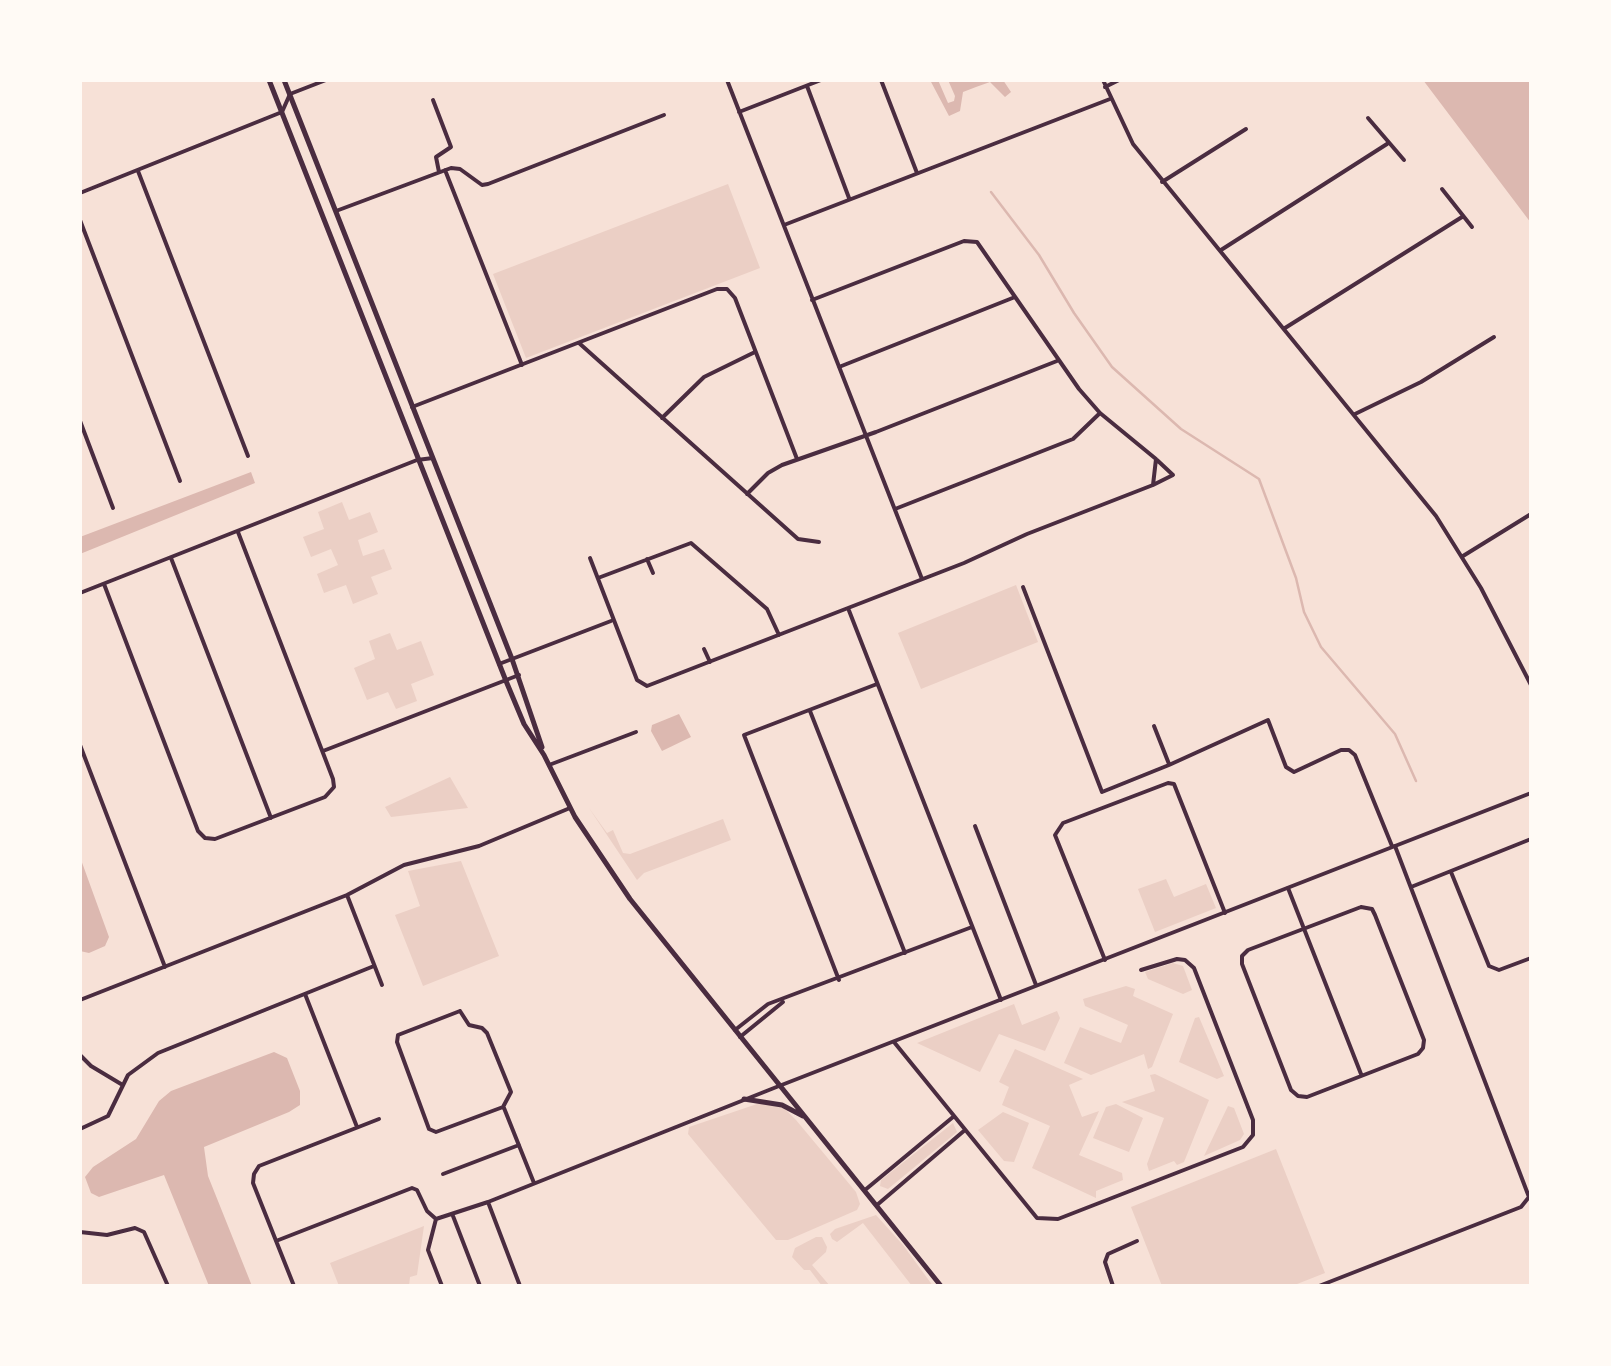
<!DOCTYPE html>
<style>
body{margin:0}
#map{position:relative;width:1611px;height:1366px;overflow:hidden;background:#f7e1d7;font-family:Jost,sans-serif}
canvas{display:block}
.frame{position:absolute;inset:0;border:82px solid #fffaf5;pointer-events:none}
</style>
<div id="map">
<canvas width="1611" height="1366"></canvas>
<div class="frame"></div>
</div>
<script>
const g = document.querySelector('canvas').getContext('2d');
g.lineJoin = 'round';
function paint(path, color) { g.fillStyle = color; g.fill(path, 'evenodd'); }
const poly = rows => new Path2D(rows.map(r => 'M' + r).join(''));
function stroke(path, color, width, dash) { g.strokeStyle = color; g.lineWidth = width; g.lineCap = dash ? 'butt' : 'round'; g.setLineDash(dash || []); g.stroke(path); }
const green = poly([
 [728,184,760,268,526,358,493,274],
 [342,502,349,520,370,512,378,532,358,540,363,556,384,549,392,569,371,577,378,594,353,604,346,585,324,593,317,574,338,565,331,549,311,557,303,537,324,529,318,512],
 [1016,585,1038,642,921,689,898,633],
 [390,633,397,650,421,641,434,675,411,684,417,701,396,709,388,692,367,700,354,668,375,659,369,641],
 [450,777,468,808,391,817,385,807],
 [589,808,607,833,613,830,623,853,630,854,723,819,731,840,644,873,637,880],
 [461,861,499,956,423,986,395,915,420,906,408,871],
 [1166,879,1174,897,1206,884,1216,908,1155,932,1138,889],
 [1173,963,1183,966,1192,990,1183,994,1148,979,1145,972],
 [1126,986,1135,989,1133,996,1173,1014,1152,1067,1148,1069,1144,1054,1091,1075,1064,1063,1080,1027,1121,1043,1128,1025,1085,1006,1083,999],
 [1014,1004,1022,1025,1057,1011,1060,1018,1045,1051,999,1034,980,1072,917,1043],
 [1199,1017,1224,1076,1217,1079,1179,1062,1195,1018],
 [1015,1049,1083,1079,1069,1085,1082,1117,1099,1111,1079,1155,1122,1173,1123,1180,1096,1191,1096,1198,1032,1168,1050,1126,1002,1105,1009,1087,999,1082],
 [1155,1074,1209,1100,1184,1162,1177,1165,1174,1161,1149,1171,1147,1164,1164,1118,1122,1102,1155,1091,1150,1075],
 [760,1103,783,1107,796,1120,856,1192,860,1204,857,1210,788,1240,776,1240,688,1134,689,1127],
 [1116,1104,1143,1118,1129,1152,1093,1138,1106,1107],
 [1228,1106,1234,1108,1244,1134,1240,1140,1204,1156],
 [1003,1112,1029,1123,1014,1162,1004,1161,978,1130],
 [953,1123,957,1132,888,1189,880,1186,881,1180],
 [1276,1149,1325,1273,1292,1286,1162,1286,1131,1207],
 [876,1215,903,1245,933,1286,912,1286,863,1223,837,1242,832,1239,830,1234,835,1229],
 [424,1226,417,1275,410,1277,409,1286,339,1286,330,1263],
 [816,1237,822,1237,827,1247,826,1252,812,1265,830,1286,822,1286,810,1270,804,1270,792,1257,795,1248]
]);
const water = poly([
 [930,80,938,80,948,103,954,101,955,96,948,80,1003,80,1011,92,1005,97,990,82,976,87,963,92,960,111,949,116],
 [1423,80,1531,80,1531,223],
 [251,472,255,483,80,554,80,537],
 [679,714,691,737,662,751,651,731,652,725],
 [80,857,109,937,105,946,89,953,80,951],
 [274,1052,287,1058,300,1091,300,1105,289,1112,204,1147,208,1176,252,1286,209,1286,164,1175,99,1197,91,1193,85,1177,93,1167,136,1139,159,1101,171,1091]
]);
const stream = poly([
 [991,192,1039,255,1074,313,1112,367,1181,429,1259,479,1296,578,1304,612,1321,647,1395,734,1416,781]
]);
const minor = poly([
 [727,80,922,579],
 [881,80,917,173],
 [807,86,849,198],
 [1105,87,1119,80],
 [433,100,451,147,436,157,439,172],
 [739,112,821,80],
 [1368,118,1404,160],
 [445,170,522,365],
 [138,171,248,456],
 [1162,182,1246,129],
 [1442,189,1472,227],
 [80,193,282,112,290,94,326,80],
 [336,211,451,168,460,169,482,185,488,184,664,115],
 [80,220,180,481],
 [784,225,1110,99],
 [1221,250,1387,144],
 [1285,328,1462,217],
 [579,343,798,539,819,542],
 [839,367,1015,297],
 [412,407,717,289,727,289,735,298,797,459],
 [1355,414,1421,382,1494,337],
 [662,418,704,377,755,352],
 [80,421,113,508],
 [1153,485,1173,475,1157,460],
 [747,494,768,473,782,465,876,432,1057,361],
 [895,509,1073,439,1100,413],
 [1463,556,1531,514],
 [171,558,271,818],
 [590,558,637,680,647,686,964,563,1027,534,1153,485,1156,459,1100,413,1079,389,977,242,964,241,812,300],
 [647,559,653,573],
 [598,578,691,543,767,609,779,635],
 [104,584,198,831,205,838,215,839,325,797,334,787,333,779,238,532],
 [1023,587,1102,792,1169,765,1268,720,1286,767,1294,772,1341,750,1349,750,1355,755,1392,846],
 [80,593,417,460,433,458],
 [848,608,1001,1000],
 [704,649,710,662],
 [499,664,611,621],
 [810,711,905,953],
 [1154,726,1169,764],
 [80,745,165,967],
 [323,751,519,675],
 [549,765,636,732],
 [975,826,1036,985],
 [1451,872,1489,966,1499,970,1531,958],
 [1411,887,1531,839],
 [1288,888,1361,1074],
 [347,895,382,985],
 [1361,907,1372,909,1375,915,1424,1040,1423,1048,1418,1054,1307,1097,1298,1096,1291,1090,1242,964,1242,956,1248,950,1361,907],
 [1105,960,1055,835,1063,823,1168,783,1174,784,1225,913],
 [839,980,744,735,877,684],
 [305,994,357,1127],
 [80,1000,347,895,404,865,479,846,570,808],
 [460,1011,469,1025,482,1028,487,1033,511,1092,503,1107,436,1132,429,1129,397,1042,398,1035,460,1011],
 [735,1030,768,1004,972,927],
 [740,1037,783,1002],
 [894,1042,1037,1218,1058,1219,1243,1147,1253,1135,1253,1120,1194,968,1185,960,1177,959,1141,970],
 [80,1055,91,1066,121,1084],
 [504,1108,534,1183],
 [80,1129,108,1116,128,1075,158,1053,374,966],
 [443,1174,519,1145],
 [865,1190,953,1117],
 [488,1202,520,1286],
 [877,1205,965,1130],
 [453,1216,480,1286],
 [436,1219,488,1202,779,1086],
 [436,1219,428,1250,442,1286],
 [80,1232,107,1235,135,1228,144,1232,168,1286],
 [276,1241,412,1188,417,1190,427,1211,436,1219],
 [294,1286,253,1183,254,1174,259,1166,379,1119],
 [1113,1286,1105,1262,1108,1254,1137,1241],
 [1319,1286,1521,1207,1529,1197,1395,846]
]);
const tertiary = poly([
 [1103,80,1133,144,1436,516,1481,588,1531,685],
 [779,1086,1531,793]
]);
const primary = poly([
 [269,80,506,681,524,724,544,755,575,817,630,899,941,1286],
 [284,80,512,659,542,747],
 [744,1099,782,1105,803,1116]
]);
paint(green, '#ebcfc5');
paint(water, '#dcb8b0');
stroke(stream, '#dcb8b0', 2.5);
stroke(minor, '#4a2c40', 4);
stroke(tertiary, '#4a2c40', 4);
stroke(primary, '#4a2c40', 5);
</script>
